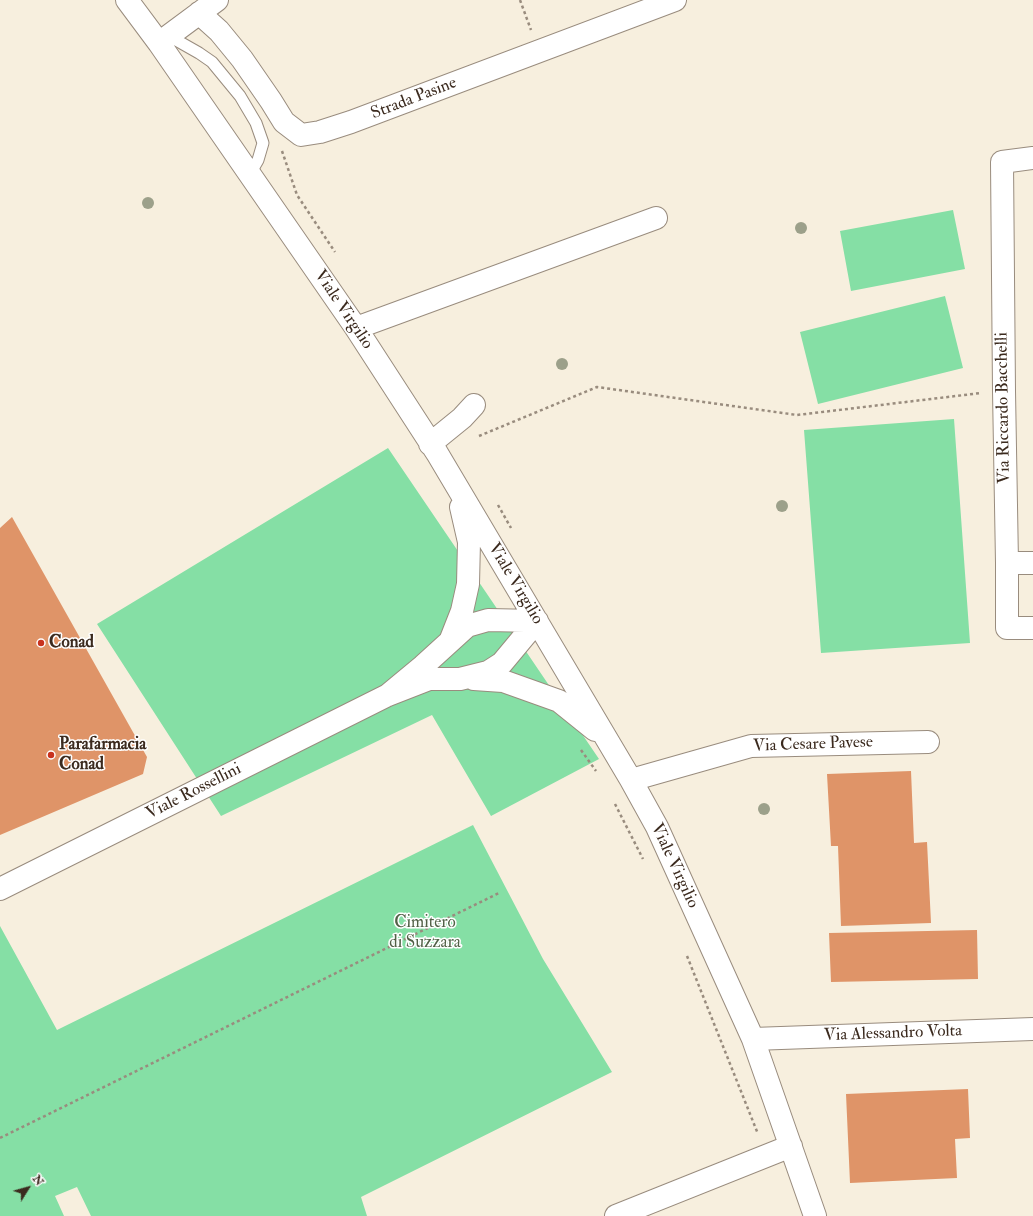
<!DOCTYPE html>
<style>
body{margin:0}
#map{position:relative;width:1033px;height:1216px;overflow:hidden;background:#f7efde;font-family:"IM FELL Double Pica",serif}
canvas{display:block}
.north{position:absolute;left:8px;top:1168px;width:40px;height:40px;-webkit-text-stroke:3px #fff;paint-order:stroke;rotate:53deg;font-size:11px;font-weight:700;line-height:16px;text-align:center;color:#3b2a1e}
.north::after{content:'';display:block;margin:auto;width:14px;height:18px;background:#3b2a1e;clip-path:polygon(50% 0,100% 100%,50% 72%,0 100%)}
</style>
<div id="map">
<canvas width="1033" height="1216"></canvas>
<div class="north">N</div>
</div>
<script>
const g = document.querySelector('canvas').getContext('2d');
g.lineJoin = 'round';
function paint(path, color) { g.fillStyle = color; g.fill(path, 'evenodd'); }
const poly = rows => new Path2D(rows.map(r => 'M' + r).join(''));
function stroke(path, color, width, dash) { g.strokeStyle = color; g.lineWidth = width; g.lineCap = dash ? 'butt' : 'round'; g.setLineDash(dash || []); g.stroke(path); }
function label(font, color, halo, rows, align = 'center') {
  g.font = font + ' "IM FELL Double Pica",serif'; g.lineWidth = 3; g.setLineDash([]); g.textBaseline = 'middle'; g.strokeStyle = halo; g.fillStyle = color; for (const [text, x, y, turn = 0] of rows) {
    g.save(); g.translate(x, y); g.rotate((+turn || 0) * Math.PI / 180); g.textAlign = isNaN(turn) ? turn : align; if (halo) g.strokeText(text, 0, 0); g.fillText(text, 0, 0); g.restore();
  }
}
const green = poly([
 [953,210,965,269,851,291,840,231],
 [945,296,963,368,818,404,800,332],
 [954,419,970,643,821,653,804,430],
 [388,448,599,759,491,816,432,715,221,816,97,624],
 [473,825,543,959,612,1072,361,1197,367,1216,91,1216,77,1187,55,1196,64,1216,0,1216,0,926,57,1030]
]);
const building = poly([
 [12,517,147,757,143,774,0,835,0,528],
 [911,771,914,843,927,842,931,923,841,926,838,846,831,846,827,774],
 [977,930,978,979,831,982,829,933],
 [968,1089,970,1138,955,1139,957,1178,850,1183,846,1094]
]);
const path = poly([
 [520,0,531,30],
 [282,151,297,195,335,252],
 [479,436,597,387,797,415,981,393],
 [498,505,511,528],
 [581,750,596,771],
 [615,804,643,859],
 [687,956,758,1134],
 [0,1138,499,893]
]);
const service = poly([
 [169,36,199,53,212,62,240,96,256,123,263,143,258,160,250,174]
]);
const minor = poly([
 [127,0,159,43,356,328,437,453,631,780,657,827,753,1039,815,1216],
 [199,13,219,31,242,59,271,101,284,122,301,135,320,132,351,122,675,0],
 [159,43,217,0],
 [1033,158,1002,162,1004,391,1007,563,1007,628,1033,628],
 [356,328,656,218],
 [430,444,462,418,474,405],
 [1007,563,1033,563],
 [451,639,462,611,468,584,469,542,461,507],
 [474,679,503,681,559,701,595,730],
 [631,780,751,746,928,742],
 [0,889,388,695,429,679,460,679,488,672,502,663,537,621,488,620,467,626,423,666,388,695],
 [753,1039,1033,1029],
 [616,1216,791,1146]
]);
const trees = [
 [148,203],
 [801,228],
 [562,364],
 [782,506],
 [764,809]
];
const markers = [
 [41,643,4,"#c8321e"],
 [51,755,4,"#c8321e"]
];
const streetNames = [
 ["Strada Pasine",414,99,-21],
 ["Viale Virgilio",343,310,56],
 ["Via Riccardo Bacchelli",1004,408,-91],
 ["Viale Virgilio",515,584,59],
 ["Via Cesare Pavese",813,745,-2],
 ["Viale Rossellini",194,792,-27],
 ["Viale Virgilio",674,866,65],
 ["Via Alessandro Volta",893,1034,-2]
];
const poiNames = [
 ["Conad",49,643],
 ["Parafarmacia",59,745],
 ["Conad",59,765]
];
const parkNames = [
 ["Cimitero",425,923],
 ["di Suzzara",425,943]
];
paint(green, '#85dfa5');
paint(building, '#df9468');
stroke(service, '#998c7e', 13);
stroke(minor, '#998c7e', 24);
stroke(path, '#998c7e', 2.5, [3, 3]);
stroke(service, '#fff', 11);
stroke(minor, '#fff', 22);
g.fillStyle = '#9ca08a';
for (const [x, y] of trees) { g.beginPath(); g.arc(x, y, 6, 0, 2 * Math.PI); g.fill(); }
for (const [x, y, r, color] of markers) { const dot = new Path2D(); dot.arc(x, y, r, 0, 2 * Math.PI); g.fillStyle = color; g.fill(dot); stroke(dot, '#fff', 1.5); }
label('17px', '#3b2a1e', '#fff', streetNames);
label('bold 17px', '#3b2a1e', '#fff', poiNames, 'left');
label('17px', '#516046', '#fff', parkNames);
</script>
